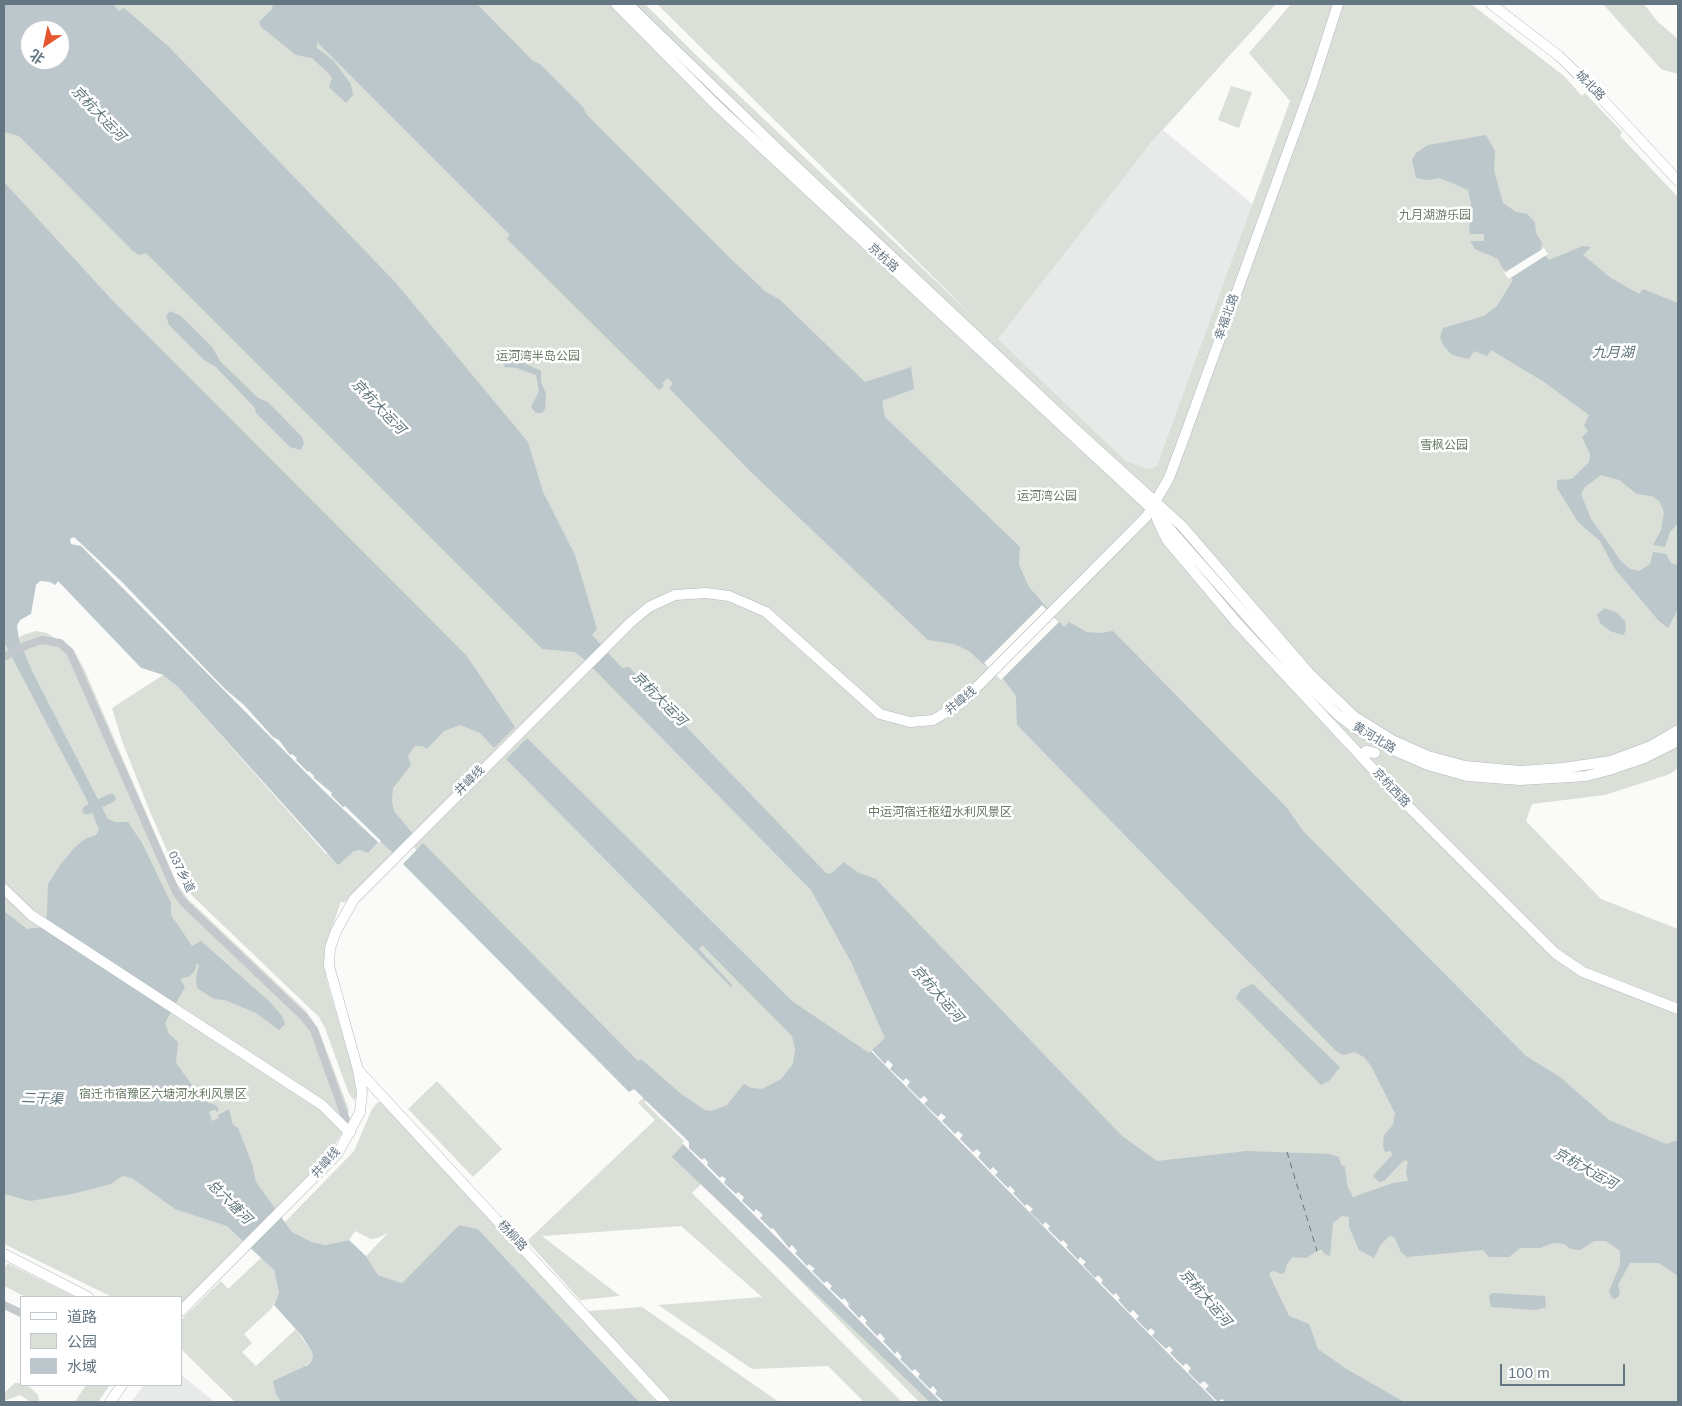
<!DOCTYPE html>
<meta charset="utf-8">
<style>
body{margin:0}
#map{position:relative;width:1682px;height:1406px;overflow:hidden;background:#fafaf8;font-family:Helvetica,"Noto Sans SC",sans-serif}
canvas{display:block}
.frame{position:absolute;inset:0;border:5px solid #657683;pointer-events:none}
.legend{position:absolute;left:20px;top:1296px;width:162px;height:90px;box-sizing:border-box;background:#fff;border:1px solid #c1c8cd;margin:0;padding:6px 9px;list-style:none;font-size:15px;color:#657683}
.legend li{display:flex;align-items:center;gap:10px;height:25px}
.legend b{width:25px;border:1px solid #c1c8cd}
.north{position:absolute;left:20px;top:20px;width:50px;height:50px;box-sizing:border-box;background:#fff;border:1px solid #c1c8cd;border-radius:50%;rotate:214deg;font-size:14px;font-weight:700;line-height:20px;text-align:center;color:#657683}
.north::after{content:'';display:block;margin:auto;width:18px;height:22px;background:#e4572e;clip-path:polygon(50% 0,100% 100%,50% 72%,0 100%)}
.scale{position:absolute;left:1500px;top:1364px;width:125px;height:22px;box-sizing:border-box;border:2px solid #657683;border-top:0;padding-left:6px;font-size:15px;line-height:18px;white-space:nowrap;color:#657683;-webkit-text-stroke:4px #fff;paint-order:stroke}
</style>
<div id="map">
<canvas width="1682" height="1406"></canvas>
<div class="frame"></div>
<ul class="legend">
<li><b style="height:6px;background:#fff"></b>道路</li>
<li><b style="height:14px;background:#dadfd7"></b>公园</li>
<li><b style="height:14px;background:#bbc7cb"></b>水域</li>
</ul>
<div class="north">北</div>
<div class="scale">100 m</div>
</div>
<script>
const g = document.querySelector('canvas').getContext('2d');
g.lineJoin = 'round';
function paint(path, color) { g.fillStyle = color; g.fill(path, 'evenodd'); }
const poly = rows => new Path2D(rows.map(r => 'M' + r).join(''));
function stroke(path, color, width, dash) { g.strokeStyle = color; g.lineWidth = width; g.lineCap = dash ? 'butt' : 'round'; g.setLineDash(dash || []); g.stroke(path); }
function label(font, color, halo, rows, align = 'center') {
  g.font = font + ' Helvetica,"Noto Sans SC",sans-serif'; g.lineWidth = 5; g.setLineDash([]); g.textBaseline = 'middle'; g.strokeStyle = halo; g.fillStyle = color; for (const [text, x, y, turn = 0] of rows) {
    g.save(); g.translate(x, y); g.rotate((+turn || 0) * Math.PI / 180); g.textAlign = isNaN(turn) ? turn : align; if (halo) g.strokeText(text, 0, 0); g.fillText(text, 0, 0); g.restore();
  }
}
const built = poly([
 [1163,130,1256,207,1157,466,1149,469,1126,461,998,339,1141,155],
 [181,1375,215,1402,131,1402,144,1385,181,1385]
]);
const green = poly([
 [4,4,645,4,695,54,974,317,657,4,1276,4,1150,144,998,339,1126,461,1149,469,1157,466,1290,101,1249,53,1291,4,1471,4,1564,76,1582,96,1585,93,1622,132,1620,136,1678,197,1678,768,1670,774,1605,795,1532,804,1526,821,1601,899,1678,929,1678,1402,919,1402,779,1259,701,1184,692,1193,902,1402,864,1402,828,1366,752,1369,658,1305,762,1297,681,1226,542,1236,620,1296,580,1300,527,1241,655,1120,638,1103,652,1089,4,431],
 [30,30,60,30,60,60,30,60],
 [1603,4,1644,4,1657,21,1678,39,1678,74,1661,69],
 [1231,86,1252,92,1239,128,1218,120],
 [36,631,47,633,73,649,85,671,176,882,188,899,306,1011,318,1028,349,1110,342,1133,329,1154,182,1305,181,1297,112,1297,4,1244,4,642,6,644,23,635],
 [163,675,178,687,326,854,350,854,358,850,368,853,381,841,393,853,344,903,341,901,328,940,326,978,358,1088,357,1098,354,1100,349,1094,325,1028,319,1017,183,887,151,814,122,741,112,708],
 [437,1081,502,1149,473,1177,408,1109],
 [378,1102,382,1103,448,1173,657,1402,639,1402,478,1229,459,1225,402,1283,378,1275,366,1256,388,1233,378,1238,371,1239,355,1231,349,1240,325,1245,312,1242,292,1232,285,1222,354,1151,372,1109],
 [262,1257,274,1270,279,1292,272,1308,244,1334,252,1343,242,1352,256,1366,296,1329,313,1354,312,1360,276,1394,281,1402,235,1402,181,1349,181,1320,221,1281,228,1289],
 [7,1264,9,1264,75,1297,26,1297,4,1286,4,1268],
 [642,1307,779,1402,670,1402,588,1311],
 [15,1383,21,1383,31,1388,38,1395,39,1402,31,1402,20,1395,4,1401,4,1393],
 [86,1385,110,1385,98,1402,75,1402]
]);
const water = poly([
 [4,4,113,4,119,11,124,8,169,47,395,282,528,442,543,492,575,555,597,629,592,635,622,668,629,667,827,874,832,873,844,862,859,873,876,879,1122,1136,1157,1161,1247,1151,1329,1154,1339,1157,1341,1165,1345,1167,1347,1185,1353,1197,1393,1183,1408,1181,1406,1172,1408,1161,1404,1160,1384,1181,1379,1182,1373,1176,1392,1155,1391,1151,1385,1152,1383,1146,1384,1135,1393,1125,1395,1113,1371,1066,1364,1057,1354,1052,1343,1055,1336,1051,1017,725,1016,696,999,673,983,664,969,651,954,644,928,640,750,471,669,388,673,384,668,378,662,383,664,386,659,390,643,374,507,239,510,235,317,42,317,48,333,60,351,84,353,95,346,103,329,87,332,78,327,72,312,58,296,55,261,27,259,22,272,9,273,4,477,4,533,61,540,64,583,107,587,115,731,259,766,292,779,299,865,382,911,367,914,389,882,401,885,417,1020,547,1019,565,1029,587,1064,627,1069,622,1087,632,1100,633,1113,631,1287,808,1303,831,1526,1056,1560,1077,1609,1120,1666,1144,1678,1140,1678,1276,1659,1263,1630,1263,1618,1285,1620,1291,1619,1296,1615,1299,1612,1298,1609,1291,1620,1265,1620,1251,1606,1241,1594,1241,1580,1250,1571,1249,1564,1244,1553,1243,1540,1248,1520,1248,1509,1257,1489,1257,1483,1250,1407,1257,1401,1252,1395,1238,1390,1236,1381,1244,1374,1258,1359,1250,1349,1227,1349,1217,1342,1216,1333,1223,1330,1256,1325,1254,1321,1249,1306,1258,1293,1257,1287,1264,1285,1272,1281,1274,1274,1271,1270,1272,1270,1276,1289,1316,1309,1324,1318,1349,1345,1368,1404,1402,930,1402,672,1157,687,1140,634,1089,629,1092,403,864,423,843,638,1061,641,1059,681,1094,705,1110,712,1111,727,1105,744,1084,751,1088,762,1089,781,1079,793,1064,795,1049,792,1036,702,945,699,949,732,985,731,987,506,759,527,738,792,1001,869,1053,885,1038,851,962,811,890,585,660,575,652,542,649,146,253,140,255,134,252,19,136,4,132],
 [30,30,60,30,60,60,30,60],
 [1486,135,1495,151,1494,170,1503,203,1516,212,1527,214,1535,222,1536,233,1542,243,1541,249,1549,260,1583,246,1591,247,1583,255,1611,278,1639,294,1643,289,1678,303,1678,523,1670,532,1665,547,1653,545,1661,530,1664,512,1659,501,1652,496,1637,494,1619,480,1601,475,1585,487,1581,494,1591,519,1621,561,1630,569,1639,571,1650,564,1653,552,1666,554,1671,563,1678,565,1678,609,1668,628,1658,620,1615,569,1600,541,1578,522,1557,488,1557,480,1572,479,1589,462,1590,454,1582,437,1588,431,1584,426,1589,415,1544,382,1491,350,1487,356,1474,351,1469,359,1452,355,1443,345,1440,337,1443,328,1484,316,1497,306,1513,280,1502,267,1498,259,1475,249,1470,241,1484,241,1484,234,1470,234,1469,222,1471,203,1468,190,1440,178,1427,180,1416,178,1412,160,1416,153,1428,145],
 [4,182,112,300,466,655,515,727,494,748,480,733,460,725,444,731,427,749,422,746,415,746,408,756,411,765,393,788,392,801,394,811,413,834,393,853,380,841,368,853,359,850,353,852,338,865,178,687,163,675,141,668,58,582,55,585,50,582,40,581,36,585,31,614,20,620,17,626,19,640,32,671,108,819,115,822,128,822,142,843,171,903,171,915,192,946,201,941,270,1002,282,1016,285,1024,279,1030,256,1013,225,1000,214,999,197,988,196,977,199,965,197,963,195,970,190,976,180,979,185,987,165,1023,169,1034,178,1042,176,1063,200,1096,209,1103,216,1105,219,1110,216,1112,215,1109,209,1112,212,1121,219,1118,218,1115,229,1109,233,1125,238,1128,252,1164,256,1182,292,1232,312,1242,325,1245,349,1240,366,1256,378,1275,402,1283,459,1225,478,1229,639,1402,281,1402,276,1394,273,1381,308,1365,312,1360,313,1354,302,1336,274,1305,279,1292,274,1270,227,1226,175,1209,132,1178,122,1176,111,1184,72,1194,30,1201,4,1194,4,911,27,929,43,927,47,914,48,884,60,865,75,847,85,839,96,835,99,830,89,804,4,642],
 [170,311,181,316,212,347,220,361,258,398,268,402,302,437,304,443,301,450,290,447,256,413,255,408,216,367,204,360,169,325,166,316],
 [507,360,520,361,541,371,541,382,546,394,545,409,542,413,536,413,531,407,539,391,536,375,517,368,505,367,503,363],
 [1605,608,1617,613,1625,621,1626,631,1623,635,1610,631,1600,623,1597,614],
 [1253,984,1340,1067,1329,1081,1321,1085,1236,998,1241,989],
 [1492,1293,1545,1296,1546,1307,1536,1310,1491,1307,1489,1296]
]);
const pier = poly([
 [1544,248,1548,254,1509,279,1504,273],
 [74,537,122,582,225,689,244,705,273,737,279,740,290,755,292,754,297,758,296,760,308,772,309,771,314,776,314,778,332,793,331,795,343,807,345,806,381,841,379,843,325,792,81,546,71,544,70,539],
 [58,581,141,668,163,675,160,676,139,669,58,585,54,588],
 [1042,605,1059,622,1001,680,984,663],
 [872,1050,885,1064,888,1060,893,1065,890,1069,903,1081,906,1078,910,1082,907,1086,920,1099,924,1096,928,1100,924,1104,938,1117,941,1113,946,1117,942,1121,955,1134,958,1131,963,1135,960,1139,973,1152,977,1149,981,1153,978,1157,990,1170,993,1167,998,1172,995,1175,1008,1188,1010,1186,1015,1191,1013,1193,1025,1206,1027,1204,1033,1209,1030,1212,1043,1225,1045,1222,1050,1226,1048,1229,1061,1242,1063,1240,1068,1245,1066,1247,1078,1260,1080,1257,1086,1262,1083,1265,1095,1278,1098,1275,1103,1280,1101,1283,1113,1295,1116,1293,1120,1298,1118,1300,1130,1313,1133,1310,1139,1316,1136,1319,1148,1331,1151,1328,1155,1332,1152,1336,1166,1349,1169,1346,1173,1350,1170,1353,1183,1366,1186,1363,1191,1368,1188,1372,1200,1384,1204,1381,1209,1386,1205,1389,1218,1402,1222,1399,1226,1402,1216,1402,871,1051],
 [646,1101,689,1142,689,1148,702,1160,704,1158,708,1162,707,1165,720,1178,722,1176,726,1179,724,1183,736,1194,738,1192,744,1197,742,1201,754,1212,756,1209,763,1215,760,1218,771,1229,773,1228,789,1248,792,1245,797,1251,795,1253,807,1266,809,1264,815,1269,812,1271,824,1283,827,1281,832,1286,830,1289,842,1300,844,1298,849,1304,848,1306,859,1318,862,1315,867,1321,865,1323,877,1336,880,1333,885,1339,883,1341,895,1354,897,1351,902,1357,900,1359,912,1371,915,1369,920,1374,918,1377,930,1389,933,1386,937,1391,935,1394,944,1402,941,1402,682,1143,684,1141,644,1102]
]);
const canal = poly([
 [87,810,111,798]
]);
const ferry = poly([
 [1287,1152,1317,1251]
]);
const street = poly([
 [4,657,27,645,42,640,60,643,70,652,176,892,184,903,304,1017,314,1030,350,1131],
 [4,1305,21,1313]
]);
const secondary = poly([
 [616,4,716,105,1152,509,1303,680,1338,715,1355,728,1391,749,1428,765,1467,776,1520,780,1586,776,1609,770,1644,758,1678,741],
 [628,4,783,154,1075,429,1182,526,1309,673,1355,717,1392,740,1428,756,1465,766,1520,771,1563,768,1611,761,1651,746,1678,730],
 [1491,4,1559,56,1593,89,1678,181],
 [1157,519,1167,540,1237,623,1398,796,1555,953,1583,972,1678,1009],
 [1364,759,1366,751,1375,753],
 [4,889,31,915,322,1105,350,1133],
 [358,1070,665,1402],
 [4,1254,88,1297],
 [181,1311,338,1153,360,1112,362,1092,358,1070,329,966,330,948,336,931,354,899,631,622,649,607,675,595,706,593,729,596,766,612,880,714,910,722,933,720,960,704,1147,516,1169,478,1185,435,1312,85,1338,4],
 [110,1402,122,1385]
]);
const streetNames = [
 ["城北路",1590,86,46],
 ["京杭路",883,258,43],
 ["幸福北路",1227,317,-70],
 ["井嶂线",961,701,-40],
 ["黄河北路",1374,738,31],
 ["井嶂线",470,781,-45],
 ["京杭西路",1391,788,47],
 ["037乡道",181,872,64],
 ["井嶂线",326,1163,-48],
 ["杨柳路",512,1236,47]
];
const parkNames = [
 ["九月湖游乐园",1435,216],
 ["运河湾半岛公园",538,357],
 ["雪枫公园",1444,446],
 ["运河湾公园",1047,497],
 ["中运河宿迁枢纽水利风景区",940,813],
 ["宿迁市宿豫区六塘河水利风景区",163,1095]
];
const waterNames = [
 ["京杭大运河",98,114,46],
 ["九月湖",1613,353],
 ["京杭大运河",378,407,46],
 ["京杭大运河",659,699,45],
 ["京杭大运河",937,994,49],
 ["二干渠",42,1099,2],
 ["京杭大运河",1585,1169,29],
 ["总六塘河",229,1202,45],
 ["京杭大运河",1205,1298,49]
];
paint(built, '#e8e9e9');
paint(green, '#dadfd7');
paint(water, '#bbc7cb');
paint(pier, '#fafaf8');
stroke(canal, '#bbc7cb', 9);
stroke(ferry, '#60757c', 1, [6, 5]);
stroke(secondary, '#b3babf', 11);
stroke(street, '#c3c8cc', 8);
stroke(secondary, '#fff', 10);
label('12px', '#657683', '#fff', streetNames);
label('12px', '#687a64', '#fff', parkNames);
label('italic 14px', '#60757c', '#fff', waterNames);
</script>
